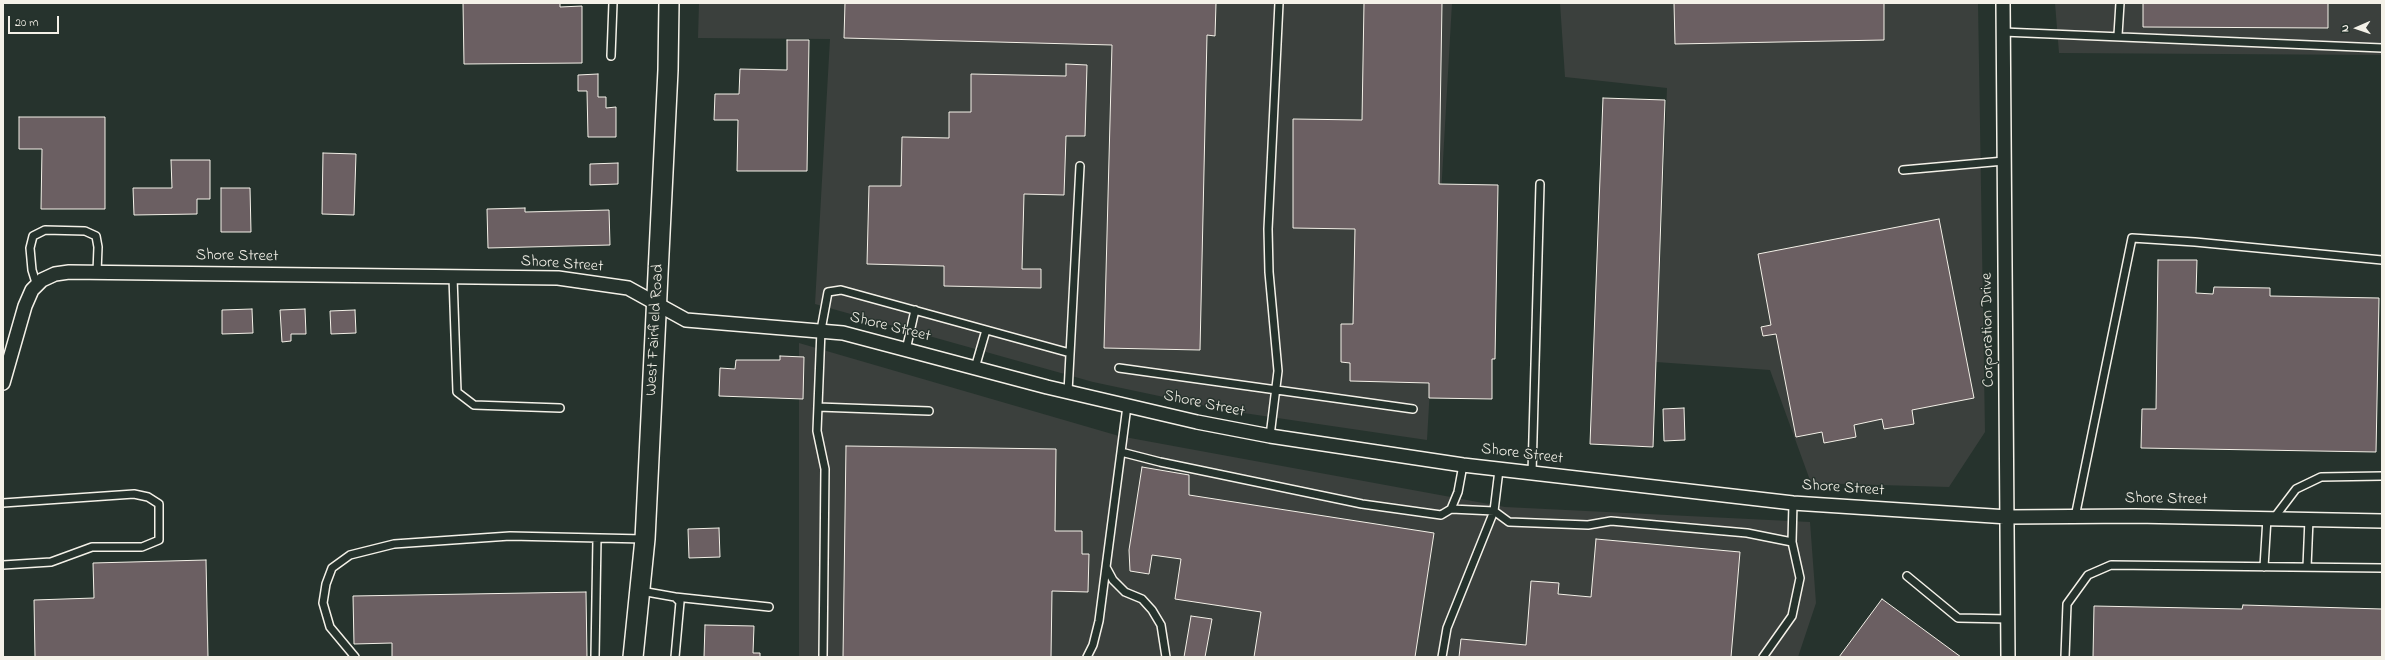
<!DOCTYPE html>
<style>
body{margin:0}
#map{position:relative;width:2385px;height:660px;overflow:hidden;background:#26332d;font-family:"Indie Flower",sans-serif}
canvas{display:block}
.frame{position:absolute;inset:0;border:4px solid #f4f1e8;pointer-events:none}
.north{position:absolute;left:2337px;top:8px;width:40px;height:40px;-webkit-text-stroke:3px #26332d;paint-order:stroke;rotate:268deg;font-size:11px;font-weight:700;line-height:16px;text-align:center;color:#f4f1e8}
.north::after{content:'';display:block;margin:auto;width:14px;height:18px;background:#f4f1e8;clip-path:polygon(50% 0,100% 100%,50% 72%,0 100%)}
.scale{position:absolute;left:8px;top:16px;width:51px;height:18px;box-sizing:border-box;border:2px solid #f4f1e8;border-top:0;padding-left:5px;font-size:12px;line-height:14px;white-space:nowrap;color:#f4f1e8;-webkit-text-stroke:3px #26332d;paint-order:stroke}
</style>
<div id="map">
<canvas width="2385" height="660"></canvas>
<div class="frame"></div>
<div class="north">N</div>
<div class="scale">20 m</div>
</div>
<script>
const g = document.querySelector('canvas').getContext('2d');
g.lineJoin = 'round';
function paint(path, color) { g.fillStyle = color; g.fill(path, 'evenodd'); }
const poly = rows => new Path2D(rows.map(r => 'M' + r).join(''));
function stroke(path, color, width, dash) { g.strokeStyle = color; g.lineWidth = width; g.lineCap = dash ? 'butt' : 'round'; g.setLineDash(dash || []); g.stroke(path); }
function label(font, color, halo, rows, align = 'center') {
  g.font = font + ' "Indie Flower",sans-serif'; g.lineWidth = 3; g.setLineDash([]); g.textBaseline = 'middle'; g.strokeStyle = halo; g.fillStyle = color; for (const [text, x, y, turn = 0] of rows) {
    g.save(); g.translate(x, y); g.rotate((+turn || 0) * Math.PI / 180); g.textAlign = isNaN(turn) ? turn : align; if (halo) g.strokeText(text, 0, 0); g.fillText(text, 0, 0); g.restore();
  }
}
const built = poly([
 [699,3,1452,3,1427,440,1230,411,1093,382,815,304,830,39,698,38],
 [1560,3,1978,3,1985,432,1949,487,1811,483,1770,370,1656,362,1667,88,1565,77],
 [2055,3,2382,3,2382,55,2059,53],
 [799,343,1119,436,1505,507,1810,522,1816,603,1798,657,799,657]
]);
const building = poly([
 [463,3,560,3,560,7,582,6,582,63,464,64,463,3],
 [845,3,1216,3,1215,36,1207,35,1200,350,1104,348,1112,45,844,38,845,3],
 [1364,3,1442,3,1439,184,1498,185,1495,359,1492,359,1492,399,1429,398,1429,383,1350,381,1350,363,1341,362,1341,324,1353,324,1355,229,1293,228,1293,119,1362,120,1364,3],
 [1674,3,1884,3,1884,40,1675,44,1674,3],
 [2143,3,2328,3,2328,28,2143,27,2143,3],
 [787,40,809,40,807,171,737,171,738,120,714,120,715,94,739,94,740,69,787,70,787,40],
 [1066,64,1087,65,1085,136,1066,136,1064,195,1024,194,1022,269,1041,269,1041,288,944,286,944,266,867,264,869,186,901,186,902,137,949,138,949,112,971,112,971,74,1066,76,1066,64],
 [598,74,598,97,606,97,606,108,616,107,616,137,588,137,587,91,578,91,578,75,598,74],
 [1603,98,1665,100,1653,447,1590,444,1603,98],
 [19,117,105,117,105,209,41,209,42,149,19,149,19,117],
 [323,153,356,154,354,215,322,214,323,153],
 [171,160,210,160,210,199,197,199,197,214,134,215,133,188,172,188,171,160],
 [618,163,618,184,590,185,590,164,618,163],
 [221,188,250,188,251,232,221,232,221,188],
 [525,208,525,212,609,210,610,245,488,248,487,209,525,208],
 [1939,219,1974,398,1912,410,1914,424,1884,429,1882,419,1854,425,1856,437,1824,443,1822,432,1796,437,1776,334,1763,336,1761,327,1771,325,1758,254,1939,219],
 [2158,260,2197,260,2196,293,2213,294,2214,287,2270,288,2270,296,2379,298,2376,452,2141,448,2142,409,2156,409,2158,260],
 [252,309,253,333,222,334,222,310,252,309],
 [305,309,306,334,291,334,291,341,282,342,280,310,305,309],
 [355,310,356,333,331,334,330,311,355,310],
 [780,356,804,357,803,399,719,396,720,368,735,369,736,360,780,360,780,356],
 [1684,408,1685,440,1664,441,1663,409,1684,408],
 [846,446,1056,449,1055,531,1082,531,1082,554,1089,554,1088,592,1052,591,1051,657,843,657,846,446],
 [1142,467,1189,475,1189,495,1434,533,1415,657,1254,657,1261,612,1175,599,1181,559,1152,555,1149,574,1130,571,1129,550,1142,467],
 [719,528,720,557,689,558,688,529,719,528],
 [1596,539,1740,552,1731,657,1459,657,1461,639,1526,645,1531,581,1559,583,1558,594,1591,597,1596,539],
 [206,560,208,657,35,657,34,600,94,598,93,563,206,560],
 [586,592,587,657,392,657,392,643,354,644,353,596,586,592],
 [1882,599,1961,657,1839,657,1882,599],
 [2243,605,2382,609,2382,657,2093,657,2094,606,2242,609,2243,605],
 [1191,616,1212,619,1205,657,1184,657,1191,616],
 [705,625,754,626,753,653,760,653,760,657,704,657,705,625]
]);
const service = poly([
 [2003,32,2382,48],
 [2118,35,2120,3],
 [611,56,613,3],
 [1903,170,2004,161],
 [453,277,457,392,474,405,560,408],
 [37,286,32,270,30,248,33,236,45,230,85,231,96,236,98,247,97,272],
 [906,350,915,310],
 [975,368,986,330],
 [1119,368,1413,409],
 [1068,392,1080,166],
 [1127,406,1106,567,1113,580,1125,592,1142,599,1152,610,1161,625,1166,657],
 [818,407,929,411],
 [1270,436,1278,371,1269,272,1268,229,1279,3],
 [1121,452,1160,462,1362,504,1441,515,1451,509,1458,492,1463,465],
 [1499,470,1494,511,1509,522,1588,525,1611,521,1747,533,1792,542],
 [1532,473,1540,184],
 [3,503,134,494,148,497,159,504,159,540,142,547,92,547,51,562,3,565],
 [2075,517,2132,238,2195,242,2382,260],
 [2274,518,2296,489,2321,477,2382,476],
 [2264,567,2267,518],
 [2307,567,2309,519],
 [1907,576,1958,618,2008,619],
 [641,591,675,597,680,602,675,657],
 [675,597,769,607],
 [355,657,330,627,323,603,326,584,332,568,350,555,394,544,510,536,644,539],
 [595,657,597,538],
 [823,657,825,469,817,431,821,330,828,292,841,290,1070,353],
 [1087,657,1093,645,1099,621,1106,567],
 [1442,657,1447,628,1494,511,1451,509],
 [1763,657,1792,616,1800,578,1792,542,1793,503],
 [2065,657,2067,604,2088,575,2111,565,2382,568]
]);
const minor = poly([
 [2003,3,2008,657],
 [3,383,25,306,32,290,42,280,55,274,69,272,558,278,628,288,686,320,843,333,1047,387,1197,422,1270,436,1463,465,1793,503,2008,517,2135,516,2382,521]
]);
const secondary = poly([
 [633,657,645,539,668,70,669,3]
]);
const streetNames = [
 ["Shore Street",237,257,1],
 ["Shore Street",562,265,4],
 ["Shore Street",890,328,14],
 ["West Fairfield Road",656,330,-87],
 ["Corporation Drive",1989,330,-91],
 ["Shore Street",1204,405,12],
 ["Shore Street",1522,455,7],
 ["Shore Street",1843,489,4],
 ["Shore Street",2166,500,1]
];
paint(built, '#3b403d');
paint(building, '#6b5f62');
stroke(building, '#f4f1e8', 1);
stroke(service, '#f4f1e8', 10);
stroke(minor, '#f4f1e8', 16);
stroke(secondary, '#f4f1e8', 22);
stroke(service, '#26332d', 7);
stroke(minor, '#26332d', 13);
stroke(secondary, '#26332d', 19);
label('16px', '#f4f1e8', '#26332d', streetNames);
</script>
